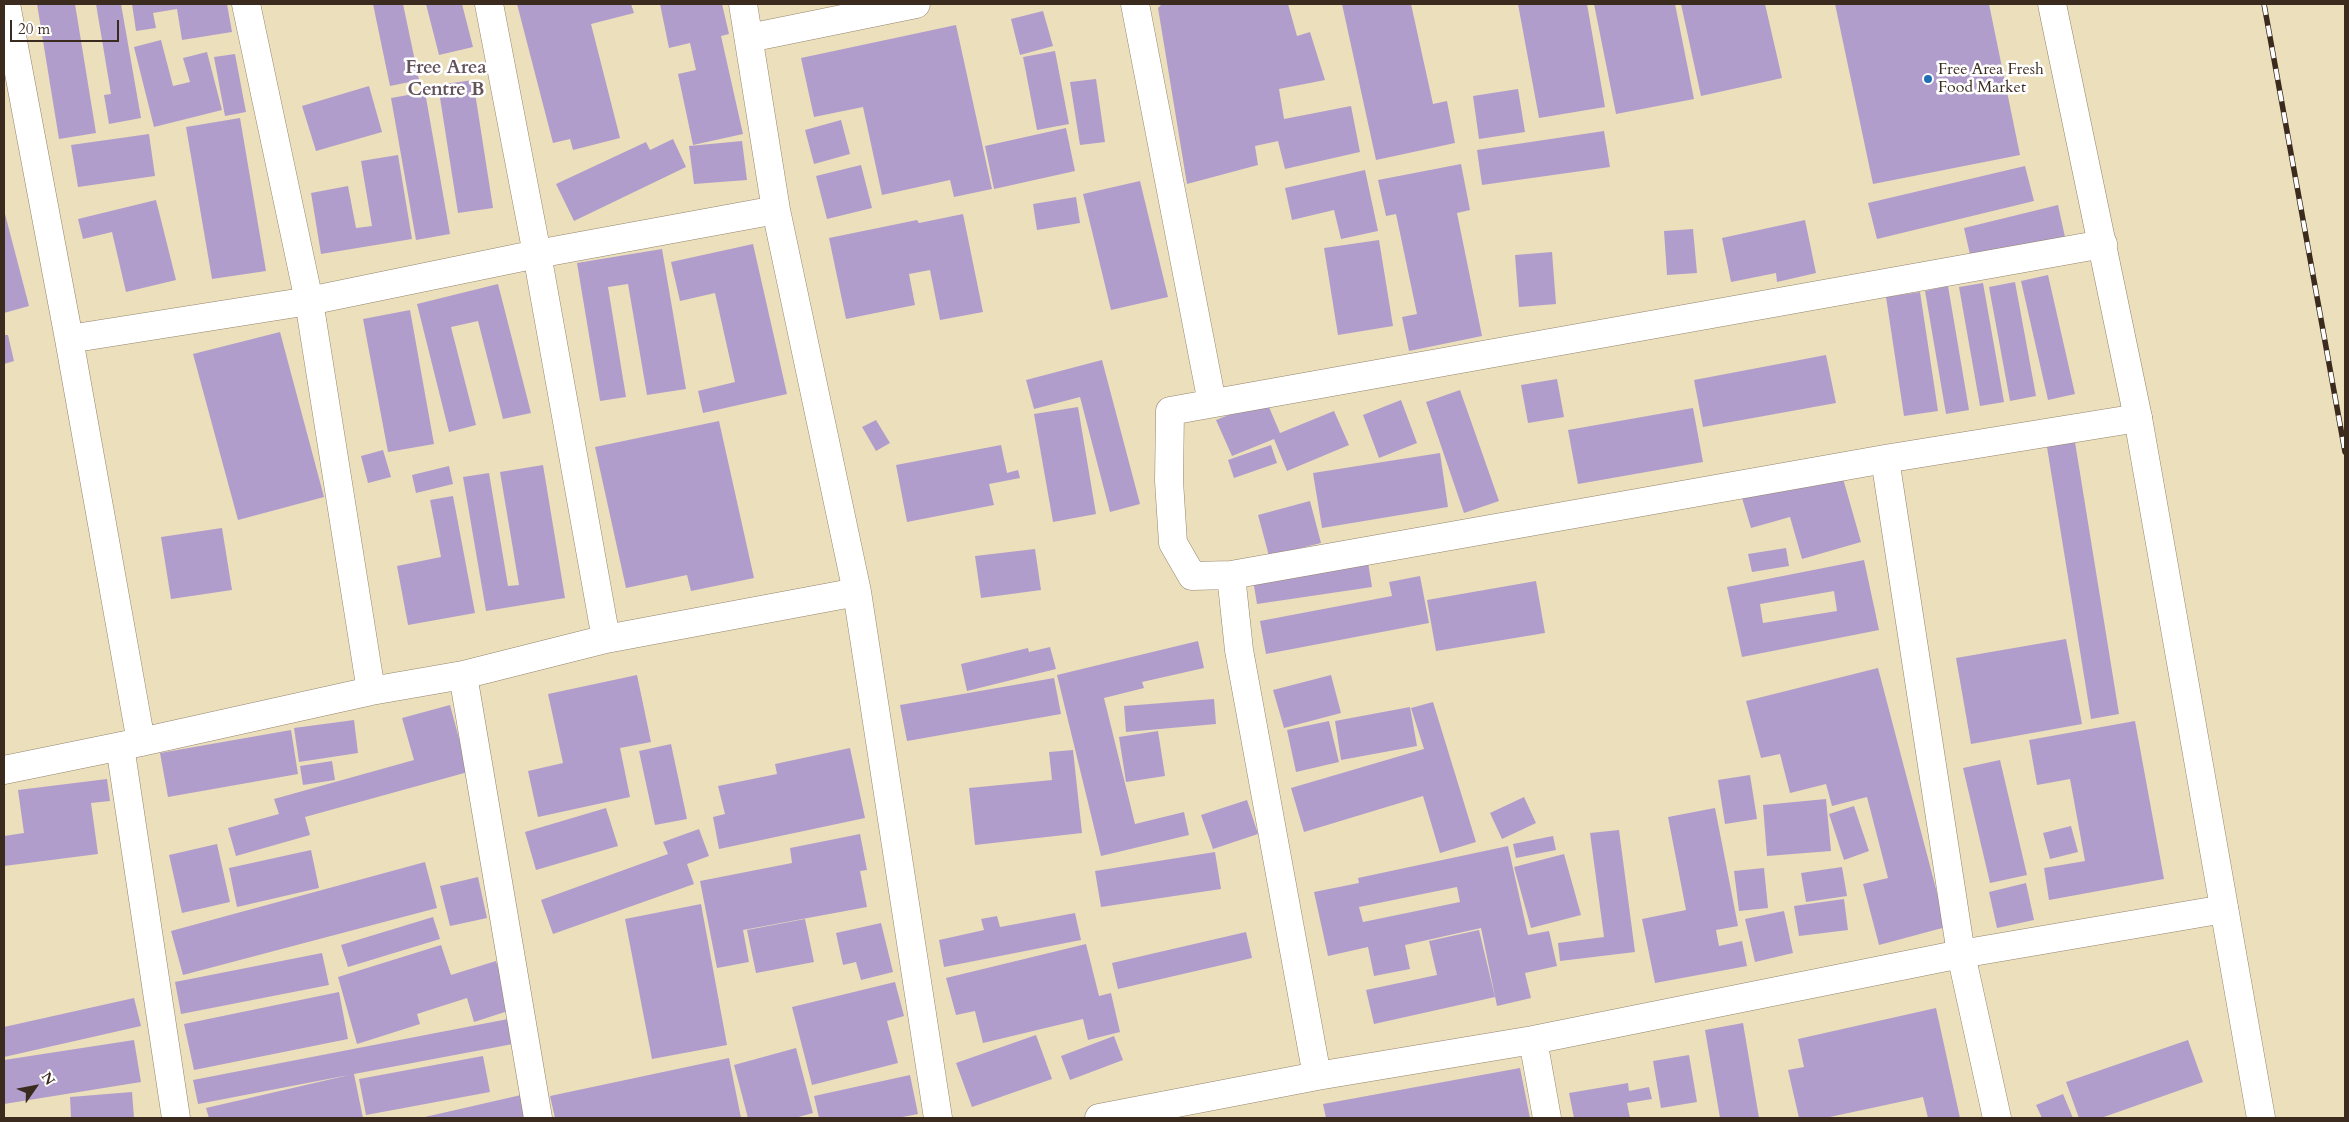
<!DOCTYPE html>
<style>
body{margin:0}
#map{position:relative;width:2349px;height:1122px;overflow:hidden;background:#ecdfbc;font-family:Cardo,serif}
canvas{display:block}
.frame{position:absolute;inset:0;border:5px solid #3b2a1e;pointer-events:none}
.north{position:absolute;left:10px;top:1062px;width:50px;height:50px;-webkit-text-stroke:4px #fff;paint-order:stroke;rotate:57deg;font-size:14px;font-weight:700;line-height:20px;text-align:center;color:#3b2a1e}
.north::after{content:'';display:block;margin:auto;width:18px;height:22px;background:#3b2a1e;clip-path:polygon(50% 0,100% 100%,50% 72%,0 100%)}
.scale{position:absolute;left:10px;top:20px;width:109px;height:22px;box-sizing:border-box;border:2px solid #3b2a1e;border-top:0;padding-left:6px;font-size:15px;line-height:18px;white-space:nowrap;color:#3b2a1e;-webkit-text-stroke:4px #fff;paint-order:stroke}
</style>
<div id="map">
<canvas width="2349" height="1122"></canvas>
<div class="frame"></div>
<div class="north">N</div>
<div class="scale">20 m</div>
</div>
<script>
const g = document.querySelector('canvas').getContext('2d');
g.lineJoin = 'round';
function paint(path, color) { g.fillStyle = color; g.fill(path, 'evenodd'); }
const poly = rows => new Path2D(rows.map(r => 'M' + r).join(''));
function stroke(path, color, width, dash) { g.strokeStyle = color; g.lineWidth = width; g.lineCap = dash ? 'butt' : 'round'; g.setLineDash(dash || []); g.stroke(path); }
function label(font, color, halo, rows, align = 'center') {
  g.font = font + ' Cardo,serif'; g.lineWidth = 5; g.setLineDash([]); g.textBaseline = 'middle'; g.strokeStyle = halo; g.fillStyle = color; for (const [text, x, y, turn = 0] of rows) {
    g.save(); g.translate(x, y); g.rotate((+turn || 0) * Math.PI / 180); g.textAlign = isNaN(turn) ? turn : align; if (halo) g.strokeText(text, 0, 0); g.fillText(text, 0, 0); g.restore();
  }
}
const building = poly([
 [37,4,75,4,96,133,59,139],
 [96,4,121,4,141,118,109,124,104,95,111,94],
 [132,4,227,4,232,32,182,40,177,9,153,13,156,28,136,31],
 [373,4,403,4,419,80,390,86],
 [426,4,462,4,473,47,439,55],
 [517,4,631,4,634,13,591,24,620,138,573,150,570,139,553,143],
 [660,4,722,4,729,34,721,36,743,134,693,145,678,74,696,70,690,43,669,48],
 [1162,4,1288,4,1297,36,1310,32,1325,80,1279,89,1284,119,1351,106,1360,152,1285,169,1278,141,1255,146,1258,165,1187,184,1158,8],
 [1342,4,1411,4,1433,104,1447,101,1455,143,1376,160],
 [1518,4,1587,4,1605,107,1539,118],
 [1594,4,1675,4,1694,99,1616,114],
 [1681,4,1765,4,1782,78,1701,96],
 [1835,4,1989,4,2020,155,1873,184],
 [1043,11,1053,46,1020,55,1011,19],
 [956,25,992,189,954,197,950,180,882,195,863,107,814,117,801,58],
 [161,40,173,86,190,82,183,58,207,52,222,110,154,127,134,47],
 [1055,51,1069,124,1037,130,1023,57],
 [235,54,246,112,225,116,214,57],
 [1096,79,1105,142,1080,145,1070,82],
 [473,80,493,208,458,213,438,85],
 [369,86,382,132,316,151,302,106],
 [1518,89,1525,132,1479,139,1473,96],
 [425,92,450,234,416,240,391,98],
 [240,118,266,271,212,279,186,127],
 [841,120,850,154,814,164,805,130],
 [1066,128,1075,171,994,189,985,146],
 [1604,131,1610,167,1482,185,1477,150],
 [149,134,155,176,78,187,71,145],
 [673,139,686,167,574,221,556,184,646,142,650,150],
 [742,141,747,180,694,184,689,146],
 [398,155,412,239,321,254,311,193,348,186,356,228,372,226,361,161],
 [1461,164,1470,210,1457,213,1482,336,1409,351,1402,317,1417,314,1396,214,1386,216,1378,180],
 [861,165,872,208,827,219,816,176],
 [2025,166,2034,201,1877,239,1868,203],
 [1365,170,1378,231,1341,239,1334,210,1292,220,1285,188],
 [1140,181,1168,297,1111,310,1083,194],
 [1076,197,1080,223,1037,230,1033,204],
 [156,200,176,280,126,292,112,232,83,239,78,219],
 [2058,205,2065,237,1971,259,1964,228],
 [4,210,29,306,4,313],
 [963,214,983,312,940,320,930,270,909,274,915,305,846,319,829,238,917,220,919,223],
 [1805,220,1816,273,1777,282,1776,273,1731,282,1722,238],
 [1693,229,1697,273,1667,275,1664,231],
 [1379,240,1393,326,1338,335,1324,248],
 [753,244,787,394,703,413,698,391,735,382,715,293,680,301,671,262],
 [662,249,686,389,647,395,628,284,608,287,626,397,600,401,577,263],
 [1552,252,1556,304,1519,307,1515,255],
 [2048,275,2075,394,2048,400,2021,281],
 [2015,282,2036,396,2010,401,1989,287],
 [1983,283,2004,402,1980,406,1959,287],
 [498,284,531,413,503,419,478,321,451,327,476,425,449,432,417,304],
 [1948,286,1969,410,1946,414,1925,291],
 [1920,292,1938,411,1904,416,1886,297],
 [410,310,434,444,388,452,363,319],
 [280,332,324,497,238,520,193,354],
 [4,335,8,335,14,361,4,364],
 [1826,355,1836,403,1703,427,1694,380],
 [1102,360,1140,504,1110,512,1080,397,1034,409,1026,380],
 [1557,379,1564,417,1528,423,1521,385],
 [1460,390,1499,501,1464,513,1426,402],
 [1266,400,1280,433,1334,411,1349,445,1287,471,1274,439,1232,456,1216,420],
 [1401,400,1417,443,1379,458,1363,415],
 [1078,407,1096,514,1053,522,1034,414],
 [1693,408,1703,462,1578,484,1568,430],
 [876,420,890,443,876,451,862,427],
 [719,421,754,578,691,591,687,575,626,588,595,447],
 [2074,436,2119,714,2091,719,2046,441],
 [1001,445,1007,473,1018,470,1020,478,989,484,994,505,907,522,896,465],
 [1271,445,1277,463,1234,478,1228,460],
 [383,450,391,477,368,483,361,456],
 [1440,453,1448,507,1322,528,1313,473],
 [543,465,565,598,486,611,463,477,489,473,508,586,519,585,500,472],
 [449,466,453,484,416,493,412,475],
 [1842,475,1861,542,1802,559,1790,517,1751,528,1742,498],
 [453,496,475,613,408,625,397,566,441,557,430,500],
 [1310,501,1321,543,1269,556,1258,515],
 [222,528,232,590,171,599,161,537],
 [1786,548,1789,566,1752,572,1748,554],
 [1035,549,1041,590,981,598,975,556],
 [1367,556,1372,587,1257,604,1252,574],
 [1864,560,1879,630,1742,657,1727,587],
 [1834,591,1837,611,1763,623,1760,604],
 [1420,576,1429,623,1266,654,1260,621,1392,596,1389,582],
 [1536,581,1545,633,1436,651,1427,600],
 [2066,639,2082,724,1971,744,1956,658],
 [1198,641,1204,668,1142,682,1144,688,1104,698,1135,824,1184,812,1189,835,1101,856,1057,675],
 [1050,647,1056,669,967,691,961,664,1028,648,1029,652],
 [1878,668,1946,927,1879,945,1863,884,1888,878,1867,797,1832,806,1826,784,1790,793,1780,754,1761,758,1746,701],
 [637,675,651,742,620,748,630,797,538,817,528,771,563,763,548,694],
 [1331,675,1341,713,1284,728,1273,690],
 [1054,678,1061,714,907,741,900,705],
 [1214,699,1216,724,1126,732,1124,706],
 [1433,702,1476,842,1440,853,1423,796,1304,832,1291,788,1424,749,1411,708],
 [450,705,468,772,305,817,310,835,236,856,228,828,279,814,274,799,414,760,402,718],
 [1410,707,1417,746,1341,760,1335,721],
 [354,720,358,753,299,762,294,728],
 [1329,721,1339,762,1296,772,1287,730],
 [2135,721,2164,879,2049,900,2044,868,2085,861,2070,779,2037,785,2029,740],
 [291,730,298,774,168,797,160,753],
 [1158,731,1165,776,1126,782,1119,737],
 [671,744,687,819,655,825,639,751],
 [850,748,865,818,719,849,713,817,725,814,718,786,777,774,775,764],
 [1073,750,1082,833,975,845,969,788,1052,780,1049,752],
 [2000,760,2027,875,1990,883,1963,768],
 [332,761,335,780,303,785,300,766],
 [1750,775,1757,819,1725,824,1718,780],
 [107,779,110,801,91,803,98,854,4,866,4,836,24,833,18,790],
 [1524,797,1536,823,1502,839,1490,813],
 [1826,799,1831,851,1767,856,1763,805],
 [1247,800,1258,834,1213,849,1201,815],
 [1854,806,1869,851,1844,860,1829,814],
 [606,808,618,846,536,870,525,832],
 [1715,808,1738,926,1716,930,1719,946,1742,941,1747,966,1655,983,1642,919,1686,910,1668,817],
 [2071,826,2078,852,2050,859,2043,833],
 [699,829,709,856,687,864,694,884,553,934,541,900,668,854,663,842],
 [1619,830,1635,952,1560,961,1558,943,1604,937,1590,833],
 [860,834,867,870,860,871,867,907,743,930,749,962,717,968,700,881,792,863,790,848],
 [1553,836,1556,850,1516,858,1513,844],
 [217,844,230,902,182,913,169,855],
 [1508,846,1528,935,1549,931,1557,966,1525,973,1531,998,1497,1006,1481,928,1405,945,1410,969,1374,976,1368,947,1328,956,1314,892,1359,883,1358,878],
 [1457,887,1460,902,1363,922,1359,907],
 [311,850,319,888,237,907,229,868],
 [1215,852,1221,889,1101,907,1095,871],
 [1564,854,1581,915,1531,928,1514,867],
 [425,862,437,908,183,975,171,931],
 [1842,867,1847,896,1806,902,1801,873],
 [1764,868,1768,908,1739,911,1734,871],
 [478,877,487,918,450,926,440,886],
 [2026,883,2034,920,1997,928,1989,892],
 [1844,899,1848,930,1799,936,1794,906],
 [701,904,727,1045,652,1059,625,919],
 [1784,911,1793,953,1755,962,1745,919],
 [1075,913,1081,940,944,967,939,940,984,930,981,919,997,916,1000,927],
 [433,917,440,939,348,967,341,945],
 [805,919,814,962,756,973,747,930],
 [881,923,893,972,861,980,856,962,843,965,836,933],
 [1479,930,1495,997,1374,1024,1366,990,1437,975,1429,941],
 [1246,932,1252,958,1118,989,1112,963],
 [1086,944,1099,996,1111,993,1120,1032,1088,1040,1083,1019,983,1043,975,1011,956,1015,946,978],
 [441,945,451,975,496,961,511,1010,474,1022,467,998,417,1014,420,1024,357,1044,338,977],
 [322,953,329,985,181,1014,175,982],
 [895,982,904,1016,887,1021,898,1063,812,1085,792,1007],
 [339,992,348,1039,194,1070,184,1024],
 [134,998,141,1026,4,1057,4,1027],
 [1936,1008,1960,1118,1928,1118,1923,1097,1825,1118,1799,1118,1788,1070,1804,1067,1798,1039],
 [508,1019,513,1044,354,1074,363,1118,209,1118,206,1108,349,1075,198,1104,193,1080],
 [1743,1023,1759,1118,1720,1118,1705,1030],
 [1036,1035,1052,1079,972,1107,956,1063],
 [1114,1036,1123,1060,1070,1080,1061,1056],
 [134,1040,141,1082,4,1104,4,1060],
 [2188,1040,2203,1082,2101,1118,2079,1118,2066,1082],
 [796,1048,813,1113,795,1118,748,1118,734,1065],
 [1689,1055,1697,1102,1661,1108,1653,1061],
 [483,1056,490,1092,366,1115,359,1079],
 [729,1058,741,1118,555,1118,550,1096],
 [1520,1068,1530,1118,1326,1118,1323,1104],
 [910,1075,918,1114,897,1118,819,1118,814,1096],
 [1628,1083,1629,1091,1649,1087,1652,1099,1627,1103,1630,1118,1574,1118,1569,1093],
 [132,1092,134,1118,71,1118,70,1097],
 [2063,1094,2073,1118,2042,1118,2036,1105],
 [521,1095,526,1118,425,1118,425,1117]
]);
const street = poly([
 [6,4,69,339,141,742],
 [246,4,309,301,371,691],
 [489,4,537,254,606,639],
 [743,4,776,210,857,592,938,1118],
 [1135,4,1212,403],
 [749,38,916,4],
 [69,339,309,301,537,254,776,210],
 [1885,459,1961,954,1997,1118],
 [1231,575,1885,459,2138,418],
 [463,675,538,1118],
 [120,746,176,1118],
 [4,770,141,742,371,691,463,675,606,639,857,592],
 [1533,1040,1547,1118],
 [1317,1076,1239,650,1231,575,1192,576,1173,543,1169,481,1170,411,2103,244],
 [1099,1118,1317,1076,1533,1040,1961,954,2224,909]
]);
const secondary = poly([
 [2052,4,2138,418,2261,1118]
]);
const rail = poly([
 [2264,4,2345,452]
]);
const markers = [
 [1928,79,5,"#1f6fb2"]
];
const poiNames = [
 ["Free Area Fresh",1938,70],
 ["Food Market",1938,88]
];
const quarterNames = [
 ["Free Area",446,69],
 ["Centre B",446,91]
];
paint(building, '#b19dcb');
stroke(street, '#94846d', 29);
stroke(secondary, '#94846d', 29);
stroke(street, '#fff', 28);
stroke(secondary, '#fff', 28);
stroke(rail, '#3b2a1e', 5.5);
stroke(rail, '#fff', 4, [11]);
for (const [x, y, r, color] of markers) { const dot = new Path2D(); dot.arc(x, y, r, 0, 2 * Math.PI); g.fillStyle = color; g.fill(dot); stroke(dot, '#fff', 2); }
label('16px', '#3b2a1e', '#fff', poiNames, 'left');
label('bold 19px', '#64525b', '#fff', quarterNames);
</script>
